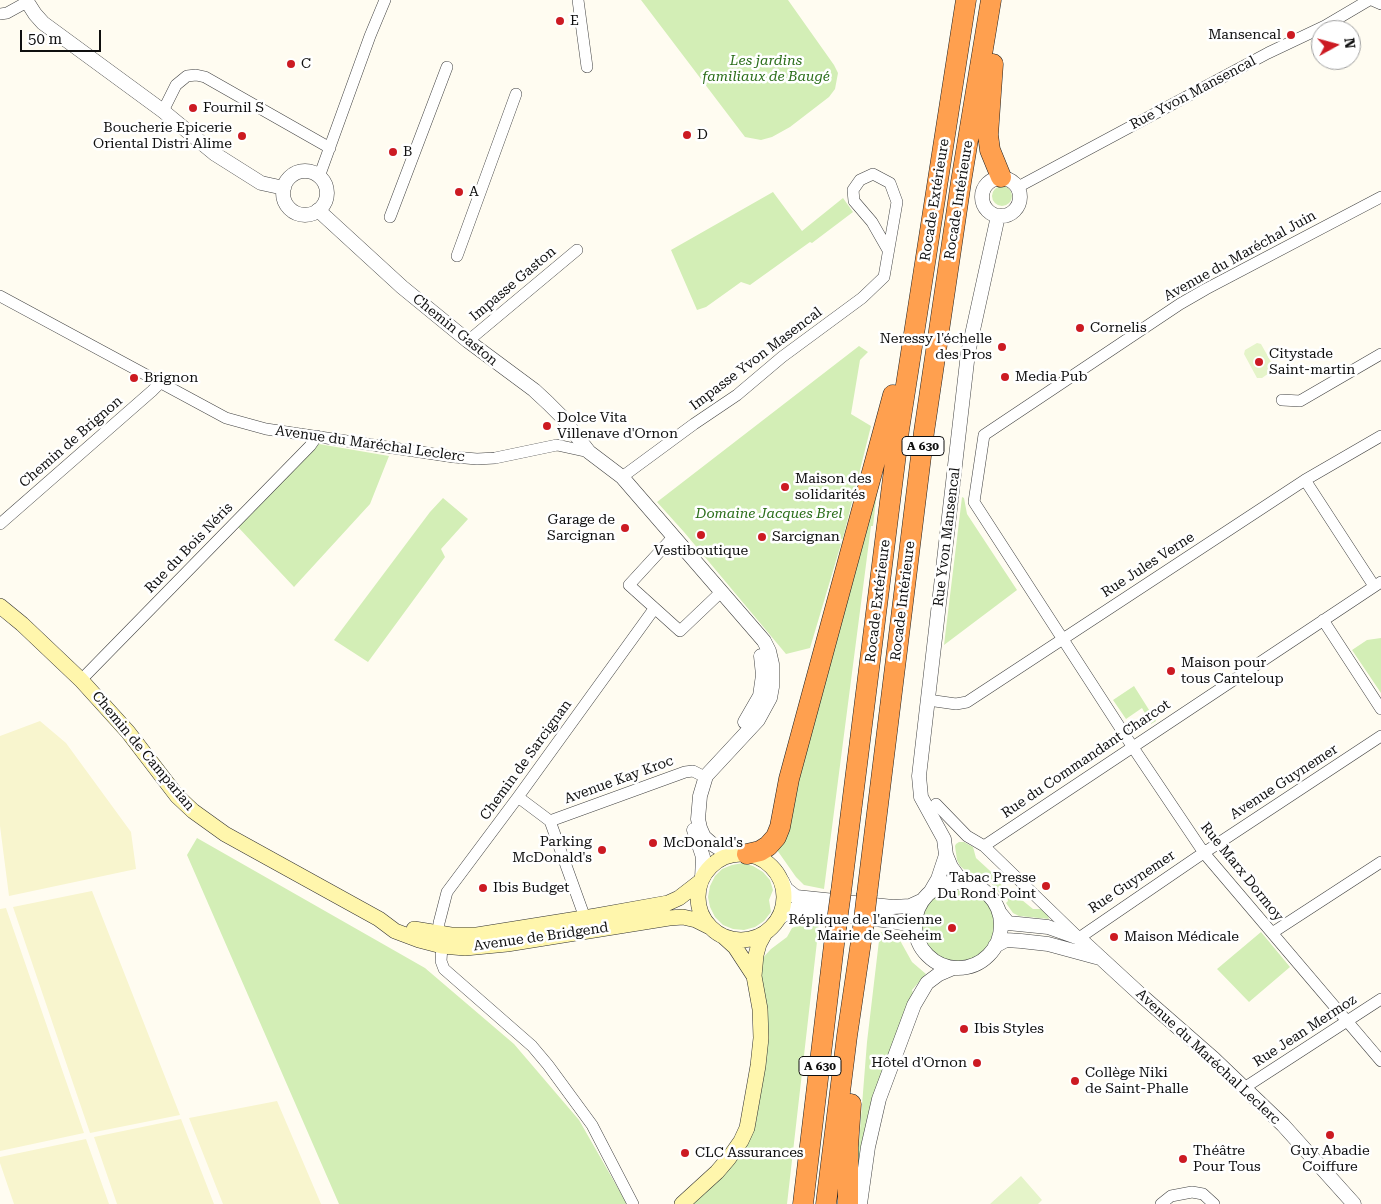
<!DOCTYPE html>
<meta charset="utf-8">
<style>
body{margin:0}
#map{position:relative;width:1381px;height:1204px;overflow:hidden;background:#fffcf1;font-family:"Roboto Serif",serif}
canvas{display:block}
.north{position:absolute;left:1311px;top:20px;width:50px;height:50px;box-sizing:border-box;background:#fff;border:1px solid #9f9f9f;border-radius:50%;rotate:83deg;font-size:14px;font-weight:700;line-height:20px;text-align:center;color:#0f0f0f}
.north::after{content:'';display:block;margin:auto;width:18px;height:22px;background:#cc1a22;clip-path:polygon(50% 0,100% 100%,50% 72%,0 100%)}
.scale{position:absolute;left:20px;top:30px;width:81px;height:22px;box-sizing:border-box;border:2px solid #0f0f0f;border-top:0;padding-left:6px;font-size:15px;line-height:18px;white-space:nowrap;color:#0f0f0f;-webkit-text-stroke:4px #fff;paint-order:stroke}
</style>
<div id="map">
<canvas width="1381" height="1204"></canvas>
<div class="north">N</div>
<div class="scale">50 m</div>
</div>
<script>
const g = document.querySelector('canvas').getContext('2d');
g.lineJoin = 'round';
function paint(path, color) { g.fillStyle = color; g.fill(path, 'evenodd'); }
const poly = rows => new Path2D(rows.map(r => 'M' + r).join(''));
function stroke(path, color, width, dash) { g.strokeStyle = color; g.lineWidth = width; g.lineCap = dash ? 'butt' : 'round'; g.setLineDash(dash || []); g.stroke(path); }
function label(font, color, halo, rows, align = 'center') {
  g.font = font + ' "Roboto Serif",serif'; g.lineWidth = 5; g.setLineDash([]); g.textBaseline = 'middle'; g.strokeStyle = halo; g.fillStyle = color; for (const [text, x, y, turn = 0] of rows) {
    g.save(); g.translate(x, y); g.rotate((+turn || 0) * Math.PI / 180); g.textAlign = isNaN(turn) ? turn : align; if (halo) g.strokeText(text, 0, 0); g.fillText(text, 0, 0); g.restore();
  }
}
const farmland = poly([
 [40,721,66,743,131,832,136,869,9,896,0,826,0,736],
 [92,891,180,1115,90,1133,13,907],
 [6,908,84,1133,0,1151,0,909],
 [277,1101,321,1204,223,1204,189,1118],
 [181,1119,214,1204,117,1204,94,1137],
 [86,1139,109,1204,14,1204,0,1163,0,1157]
]);
const green = poly([
 [641,0,788,0,834,65,838,73,835,89,829,97,790,127,772,137,761,140,745,137],
 '992 196a10 10 0 1 1 20 0a10 10 0 1 1-20 0Z',
 [773,192,802,231,843,198,853,212,812,243,810,242,750,285,741,282,706,307,697,310,671,250],
 [859,346,868,352,860,360,851,414,871,426,844,534,810,648,786,654,684,532,657,502],
 [319,444,389,456,370,504,294,587,238,527],
 [879,474,873,526,871,526,824,889,804,885,796,877,777,850],
 [962,497,964,498,967,514,1017,590,944,645],
 [443,498,468,519,441,549,445,557,368,662,334,640,430,512],
 [1381,638,1381,693,1352,650,1367,640],
 [1134,686,1156,721,1151,724,1142,708,1126,719,1113,700],
 [197,838,425,968,514,1044,579,1120,627,1204,339,1204,187,855],
 [959,842,964,842,973,847,976,858,1000,880,1005,899,989,881,979,876,970,874,960,866,957,860,955,846,956,844],
 [743,863,753,866,763,872,770,880,773,890,769,900,771,912,764,921,755,927,744,930,733,929,723,925,715,917,710,907,708,897,710,886,715,876,722,869,732,865],
 [1006,887,1033,909,1042,909,1047,913,1049,919,1019,916,1013,913,1006,903,1008,901],
 '921 925a37 37 0 1 1 74 0a37 37 0 1 1-74 0Z',
 [805,923,819,924,787,1204,690,1204,756,1122,764,1065,767,1013,759,962,771,949,787,937,792,928],
 [880,932,897,935,912,962,926,974,912,990,913,993,857,1191,856,1146,859,1143,867,1042],
 [1261,932,1290,967,1249,1002,1217,969]
]);
const pitch = poly([
 [1257,343,1261,344,1275,369,1262,378,1257,378,1244,354,1245,350],
 [1021,1176,1042,1200,1038,1204,990,1204]
]);
const minor = poly([
 [578,0,587,67],
 [1372,0,1381,4],
 [0,14,7,13,27,2],
 [163,111,176,85,187,76,196,75,205,77,330,148],
 [319,177,370,36,385,0],
 [1018,187,1268,53,1325,26,1369,0],
 [1381,197,1206,289,1180,304,984,435,974,502,1132,746,1204,853,1381,1061],
 [390,217,447,67],
 [457,256,516,94],
 [0,296,226,418,266,429,454,457,477,459,495,458,557,445,589,452],
 [468,341,577,250],
 [1282,400,1300,401,1381,354],
 [622,477,694,424,737,395,782,357,862,298,884,277,897,202,890,183,873,174,860,180,853,190,854,201,872,222,888,250],
 [1305,480,1374,586],
 [0,524,152,391,161,382],
 [674,536,629,585,680,631,721,592],
 [1323,620,1381,709],
 [81,680,310,446,317,436],
 [928,700,956,704,967,702,1305,480,1381,436],
 [518,797,550,821],
 [936,804,967,836,984,846,1079,938,1196,858,1381,736],
 [550,821,685,772,693,771,699,774],
 [550,821,585,918],
 [984,846,1381,582],
 [1272,933,1381,862],
 [1244,1088,1381,999],
 [633,1204,592,1125,548,1065,532,1046,444,969,441,961,442,946,438,934,439,923,447,892,518,797,654,609],
 [1161,1204,1171,1196,1192,1192,1203,1194,1214,1204]
]);
const tertiary = poly([
 [26,0,35,14,43,23,163,111,215,154,261,183,284,188],
 '283 193a22 22 0 1 1 44 0a22 22 0 1 1-44 0Z',
 '982 197a19 19 0 1 1 38 0a19 19 0 1 1-38 0Z',
 [318,210,402,287,468,341,534,390,548,403,561,416,589,452,622,477,764,641,769,651,772,664,772,687,770,698,758,720,706,776,700,796,698,819,700,828,704,837,712,844,722,850,735,854],
 [745,722,760,696,763,675,761,656],
 [694,830,703,857,702,879],
 [782,881,786,889,796,897,893,907,910,906,923,900],
 [962,882,951,867,946,855,944,839,921,797,919,776,968,353,998,216],
 '915 925a43 43 0 1 1 86 0a43 43 0 1 1-86 0Z',
 [931,891,938,879,946,855],
 [999,912,1008,923,1048,927,1079,938,1142,996,1214,1059,1283,1125,1354,1204],
 [780,917,795,909,891,921,907,924,916,936],
 [995,946,1006,940,1021,941,1048,944,1096,957],
 [860,1204,868,1147,879,1099,914,1005,927,983,939,974,953,968]
]);
const secondary = poly([
 [0,606,22,624,81,680,128,732,177,796,193,811,225,834,379,919,395,931,419,940,442,946,465,948,507,944,669,918,683,917,696,920,710,927],
 '698 897a43 43 0 1 1 86 0a43 43 0 1 1-86 0Z',
 [414,929,451,935,477,935,596,916,668,903,679,898,701,881],
 [724,937,735,947,754,976],
 [682,1204,717,1172,729,1158,741,1141,747,1128,758,1066,761,1038,760,1009,754,976,756,955,759,944,765,933]
]);
const motorway = poly([
 [993,64,988,135,990,150,1001,177],
 [747,854,760,851,768,846,776,837,780,827,789,779,893,395],
 [841,892,899,430,966,0],
 [867,894,924,432,961,182,991,0],
 [803,1204,836,928],
 [826,1204,847,1036,863,928],
 [848,1204,848,1147,851,1104]
]);
const motorwayBridge = poly([
 [836,928,841,892],
 [863,928,867,894]
]);
const markers = [
 [560,21,5,"#cc1a22"],
 [1291,35,5,"#cc1a22"],
 [291,64,5,"#cc1a22"],
 [193,108,5,"#cc1a22"],
 [687,135,5,"#cc1a22"],
 [242,136,5,"#cc1a22"],
 [393,152,5,"#cc1a22"],
 [459,192,5,"#cc1a22"],
 [1080,328,5,"#cc1a22"],
 [1002,347,5,"#cc1a22"],
 [1259,362,5,"#cc1a22"],
 [1005,377,5,"#cc1a22"],
 [134,378,5,"#cc1a22"],
 [547,426,5,"#cc1a22"],
 [785,487,5,"#cc1a22"],
 [625,528,5,"#cc1a22"],
 [701,535,5,"#cc1a22"],
 [762,537,5,"#cc1a22"],
 [1171,671,5,"#cc1a22"],
 [653,843,5,"#cc1a22"],
 [602,850,5,"#cc1a22"],
 [1046,886,5,"#cc1a22"],
 [483,888,5,"#cc1a22"],
 [952,928,5,"#cc1a22"],
 [1114,937,5,"#cc1a22"],
 [964,1029,5,"#cc1a22"],
 [977,1063,5,"#cc1a22"],
 [1075,1081,5,"#cc1a22"],
 [1330,1135,5,"#cc1a22"],
 [685,1153,5,"#cc1a22"],
 [1183,1159,5,"#cc1a22"]
];
const shields = [
 [923,446,42],
 [820,1066,42]
];
const shieldNames = [
 ["A 630",923,446],
 ["A 630",820,1066]
];
const poiNames = [
 ["E",570,21],
 ["Mansencal",1281,35,"right"],
 ["C",301,64],
 ["Fournil S",203,108],
 ["Boucherie Epicerie",232,128,"right"],
 ["Oriental Distri Alime",232,144,"right"],
 ["D",697,135],
 ["B",403,152],
 ["A",469,192],
 ["Cornelis",1090,328],
 ["Neressy l'échelle",992,339,"right"],
 ["des Pros",992,355,"right"],
 ["Citystade",1269,354],
 ["Saint-martin",1269,370],
 ["Media Pub",1015,377],
 ["Brignon",144,378],
 ["Dolce Vita",557,418],
 ["Villenave d'Ornon",557,434],
 ["Maison des",795,479],
 ["solidarités",795,495],
 ["Garage de",615,520,"right"],
 ["Sarcignan",615,536,"right"],
 ["Sarcignan",772,537],
 ["Vestiboutique",701,551,"center"],
 ["Maison pour",1181,663],
 ["tous Canteloup",1181,679],
 ["Parking",592,842,"right"],
 ["McDonald's",592,858,"right"],
 ["McDonald's",663,843],
 ["Tabac Presse",1036,878,"right"],
 ["Du Rond Point",1036,894,"right"],
 ["Ibis Budget",493,888],
 ["Réplique de l'ancienne",942,920,"right"],
 ["Mairie de Seeheim",942,936,"right"],
 ["Maison Médicale",1124,937],
 ["Ibis Styles",974,1029],
 ["Hôtel d'Ornon",967,1063,"right"],
 ["Collège Niki",1085,1073],
 ["de Saint-Phalle",1085,1089],
 ["Théâtre",1193,1151],
 ["Pour Tous",1193,1167],
 ["Guy Abadie",1330,1151,"center"],
 ["Coiffure",1330,1167,"center"],
 ["CLC Assurances",695,1153]
];
const parkNames = [
 ["Les jardins",766,61],
 ["familiaux de Baugé",766,77],
 ["Domaine Jacques Brel",769,514]
];
const streetNames = [
 ["Rue Yvon Mansencal",1193,93,-28],
 ["Rocade Extérieure",935,200,-81],
 ["Rocade Intérieure",959,200,-81],
 ["Avenue du Maréchal Juin",1240,256,-29],
 ["Impasse Gaston",513,284,-40],
 ["Chemin Gaston",455,330,39],
 ["Impasse Yvon Masencal",756,359,-37],
 ["Chemin de Brignon",71,442,-41],
 ["Avenue du Maréchal Leclerc",370,444,8],
 ["Rue Yvon Mansencal",947,537,-83],
 ["Rue du Bois Néris",189,548,-46],
 ["Rue Jules Verne",1148,565,-33],
 ["Rocade Extérieure",878,601,-83],
 ["Rocade Intérieure",903,601,-83],
 ["Chemin de Camparian",143,751,50],
 ["Rue du Commandant Charcot",1086,759,-34],
 ["Chemin de Sarcignan",526,760,-54],
 ["Avenue Kay Kroc",619,780,-20],
 ["Avenue Guynemer",1284,782,-33],
 ["Rue Marx Dormoy",1242,872,51],
 ["Rue Guynemer",1132,882,-34],
 ["Avenue de Bridgend",541,937,-8],
 ["Rue Jean Mermoz",1305,1031,-33],
 ["Avenue du Maréchal Leclerc",1208,1057,43]
];
paint(farmland, '#f8f5ce');
paint(green, '#d3eeb6');
paint(pitch, '#e5f4c9');
stroke(minor, '#424242', 12);
stroke(tertiary, '#424242', 15);
stroke(secondary, '#313131', 16);
stroke(motorway, '#202020', 21);
stroke(minor, '#fff', 11);
stroke(tertiary, '#fff', 14);
stroke(secondary, '#fff6ac', 15);
stroke(motorway, '#ffa04f', 20);
stroke(motorwayBridge, '#202020', 21, []);
stroke(motorwayBridge, '#ffa04f', 20);
for (const [x, y, r, color] of markers) { const dot = new Path2D(); dot.arc(x, y, r, 0, 2 * Math.PI); g.fillStyle = color; g.fill(dot); stroke(dot, '#fff', 2); }
for (const [x, y, w] of shields) { const box = new Path2D(); box.roundRect(x - w / 2, y - 9.5, w, 19, 4); g.fillStyle = '#fff'; g.fill(box); stroke(box, '#0f0f0f', 1); }
label('bold 12px', '#0f0f0f', null, shieldNames);
label('14px', '#0f0f0f', '#fff', poiNames, 'left');
label('italic 14px', '#2a6d19', '#fff', parkNames);
label('14px', '#0f0f0f', '#fff', streetNames);
</script>
